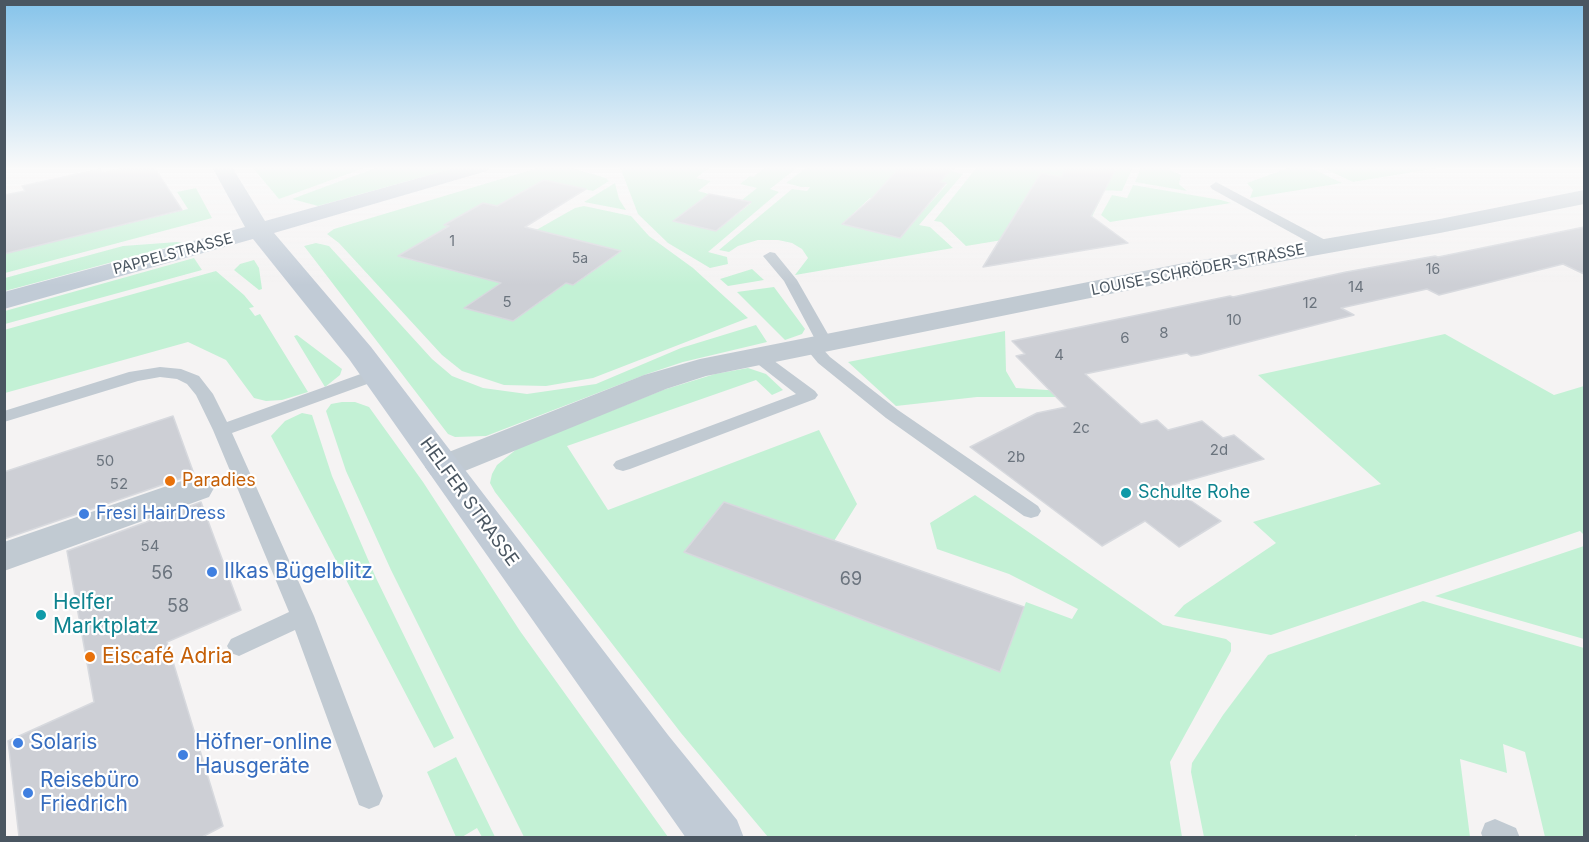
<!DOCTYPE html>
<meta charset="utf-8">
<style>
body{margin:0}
#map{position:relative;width:1589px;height:842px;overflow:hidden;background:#f5f3f3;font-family:Inter,sans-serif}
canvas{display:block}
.frame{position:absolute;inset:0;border:6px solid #4a5661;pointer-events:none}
</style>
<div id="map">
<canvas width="1589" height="842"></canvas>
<div class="frame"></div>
</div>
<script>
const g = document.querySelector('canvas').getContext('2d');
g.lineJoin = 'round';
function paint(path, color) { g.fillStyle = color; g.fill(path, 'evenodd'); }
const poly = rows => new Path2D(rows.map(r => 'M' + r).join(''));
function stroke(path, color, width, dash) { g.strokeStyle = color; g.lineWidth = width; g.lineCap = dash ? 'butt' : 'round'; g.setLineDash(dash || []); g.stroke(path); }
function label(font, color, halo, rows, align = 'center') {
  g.font = font + ' Inter,sans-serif'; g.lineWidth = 4.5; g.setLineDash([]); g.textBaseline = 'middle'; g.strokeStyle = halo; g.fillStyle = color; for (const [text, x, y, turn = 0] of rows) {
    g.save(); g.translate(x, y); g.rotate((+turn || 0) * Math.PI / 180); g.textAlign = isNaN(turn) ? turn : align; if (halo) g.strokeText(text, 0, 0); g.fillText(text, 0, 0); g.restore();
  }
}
const green = poly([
 [252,167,367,167,279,199],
 [378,167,458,167,318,206,292,199],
 [541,167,568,167,606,178,609,181,593,191,543,180,497,206,483,203,445,225,449,226,399,256,440,267,450,261,538,229,575,208,584,206,631,216,649,236,693,268,748,318,593,378,546,386,504,385,462,371,442,355,339,243,327,234,334,229],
 [578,241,621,251,573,285,566,283,513,321,465,308],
 [620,167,717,167,709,168,696,178,711,181,698,191,709,194,674,221,716,231,751,203,742,200,757,188,740,184,750,176,753,177,766,167,798,167,770,189,779,192,708,252,727,257,728,264,710,268,668,243,638,214],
 [807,167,900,167,878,199,870,198,842,224,892,236,917,207,925,209,947,184,940,182,950,170,933,167,956,167,952,171,963,174,919,225,930,227,953,248,795,275,808,258,802,249,792,243,778,240,758,240,738,246,729,252,719,250,792,189,807,191,810,187,801,187,786,183],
 [977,167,1068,167,1061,177,1041,173,1012,220,1107,185,1117,167,1133,167,1122,191,1096,190,1095,195,1102,196,1090,221,1100,224,966,246,941,222,934,221],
 [1141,167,1173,167,1168,169,1181,175,1179,184,1187,191,1135,182],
 [1291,167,1309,167,1342,183,1250,198,1253,190,1247,183],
 [1321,167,1444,167,1353,182],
 [615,183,619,199,626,210,584,202],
 [1133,185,1221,200,1231,203,1110,222,1101,215,1112,195,1127,198],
 [196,188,212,218,5,273,4,254,188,209,177,192],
 [177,242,183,243,5,291,5,278,123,246],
 [316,243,329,246,432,359,452,376,483,388,527,394,596,384,681,348,756,325,767,342,683,362,647,374,486,436,455,437,448,434,304,246],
 [194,258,202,270,5,324,5,311],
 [254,260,259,268,262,289,259,290,234,270,240,264],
 [752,269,764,280,728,286,720,279],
 [216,271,244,295,254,307,249,308,255,316,260,314,308,392,282,400,266,401,254,398,226,360,188,342,5,393,4,330],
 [774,287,805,329,802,334,785,340,737,292],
 [1005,331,1006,371,1016,388,1078,392,1080,397,977,397,896,406,848,362],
 [1445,334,1554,395,1584,386,1584,535,1580,531,1271,635,1174,616,1184,605,1276,543,1253,522,1381,484,1258,375],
 [297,335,342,369,340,375,325,387,294,336],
 [748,368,766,374,783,390,772,395,756,380,567,446,608,510,819,430,857,504,834,541,724,502,684,552,1000,672,1026,602,1072,619,1078,609,1009,574,937,549,930,523,975,495,1163,625,1226,639,1231,643,1231,651,1170,762,1182,837,768,837,681,733,495,492,490,483,492,474,497,465,518,448,663,390,715,374],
 [342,402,355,402,369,407,423,482,520,631,668,837,524,837,391,570,346,471,326,411,331,404],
 [302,413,312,415,332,476,376,578,454,738,434,748,271,436,285,421],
 [1584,546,1584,639,1435,596],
 [1423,601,1584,648,1584,837,1545,837,1525,752,1503,744,1507,773,1460,759,1470,837,1363,838,1355,835,1355,838,1204,837,1191,772,1192,763,1223,715,1268,655],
 [456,757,495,837,482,837,477,828,462,837,456,837,427,772]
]);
const building = poly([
 [132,167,154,167,182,210,4,254,4,195,25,191,22,186,100,169,101,173,132,167],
 [900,167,953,167,940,182,946,183,900,238,842,224,872,198,900,167],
 [1068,167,1117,167,1091,216,1128,243,983,267,1041,173,1061,177,1068,167],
 [544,180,586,189,525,227,621,251,573,285,566,283,513,321,464,308,501,283,398,256,449,226,444,225,483,203,497,206,544,180],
 [709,194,751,202,716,231,673,221,709,194],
 [1584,227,1584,274,1563,264,1439,295,1427,289,1341,308,1354,315,1198,355,1191,356,1187,353,1085,374,1141,424,1157,420,1168,430,1202,421,1223,438,1234,435,1264,459,1169,486,1221,521,1179,547,1145,521,1102,546,970,447,1037,413,1066,407,1016,356,1025,354,1012,341,1230,296,1233,297,1346,272,1435,256,1438,257,1584,227],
 [173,416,194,474,4,539,4,472,173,416],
 [201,502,241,610,167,642,223,826,202,837,19,837,8,741,94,702,67,551,201,502],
 [724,502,1024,607,1000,672,684,552,724,502]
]);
const lane = poly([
 [1216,182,1329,242,1331,245,1329,248,1319,248,1212,189,1210,186,1216,182],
 [770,252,775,253,797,280,833,343,831,346,821,347,830,357,898,410,1038,506,1041,511,1038,516,1031,518,1024,516,886,418,818,363,803,345,805,342,816,341,784,281,763,256,770,252],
 [756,350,762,352,815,391,818,395,815,399,630,469,623,471,616,469,613,465,616,461,796,394,750,358,748,355,750,352,756,350],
 [160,367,181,369,199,376,213,394,227,422,369,371,381,371,383,375,381,379,232,433,314,616,383,796,379,805,369,809,359,805,295,630,239,656,231,653,227,646,231,639,289,612,213,430,196,395,187,384,177,379,160,377,138,381,4,422,4,411,129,372,160,367],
 [1495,819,1516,828,1520,838,1483,838,1481,833,1485,823,1495,819]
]);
const street = poly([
 [1584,190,1584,204,1440,233,1179,280,706,376,666,389,455,475,443,479,431,475,425,467,431,459,644,375,700,359,1179,264,1440,219,1584,190],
 [196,476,209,479,214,488,209,497,4,571,4,542,196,476]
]);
const secondary = poly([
 [212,167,232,167,265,221,458,167,490,167,487,171,274,233,371,347,668,735,737,820,744,838,686,838,349,359,253,239,4,309,4,292,245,227,212,167]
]);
const markers = [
 [170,481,6,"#e8710a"],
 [1126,493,6,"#0f9aa8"],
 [84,514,6,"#3f7fe0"],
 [212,572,6,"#3f7fe0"],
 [41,615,6,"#0f9aa8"],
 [90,657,6,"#e8710a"],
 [18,743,6,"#3f7fe0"],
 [183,755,6,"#3f7fe0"],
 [28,793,6,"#3f7fe0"]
];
const farNumbernames = [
 ["1",452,242],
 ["5a",580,259],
 ["16",1433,270]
];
const farStreetnames = [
 ["PAPPELSTRASSE",173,254,-15],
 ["LOUISE-SCHRÖDER-STRASSE",1198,270,-11]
];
const numberNames = [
 ["14",1356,287],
 ["5",507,302],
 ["12",1310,303],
 ["10",1234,320],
 ["8",1164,333],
 ["6",1125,338],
 ["4",1059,355],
 ["2c",1081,428],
 ["2d",1219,450],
 ["2b",1016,457],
 ["50",105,461],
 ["52",119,484],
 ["54",150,546]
];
const foodNames = [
 ["Paradies",182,481]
];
const cultureNames = [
 ["Schulte Rohe",1138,493]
];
const streetNames = [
 ["HELFER STRASSE",469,502,54]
];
const shopNames = [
 ["Fresi HairDress",96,514]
];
const nearNumbernames = [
 ["56",162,574],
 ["69",851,580],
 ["58",178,607]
];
const nearShopnames = [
 ["Ilkas Bügelblitz",224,572],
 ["Solaris",30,743],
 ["Höfner-online",195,743],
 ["Hausgeräte",195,767],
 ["Reisebüro",40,781],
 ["Friedrich",40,805]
];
const nearCulturenames = [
 ["Helfer",53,603],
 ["Marktplatz",53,627]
];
const nearFoodnames = [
 ["Eiscafé Adria",102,657]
];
paint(green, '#c3f1d5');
paint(building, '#cdcfd5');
stroke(building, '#d7d9de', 1.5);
paint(lane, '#c1cad2');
paint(street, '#c1cad2');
paint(secondary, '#c1cbd6');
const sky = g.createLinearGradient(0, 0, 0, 285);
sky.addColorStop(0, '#85c3ea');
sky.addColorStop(0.59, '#fafafa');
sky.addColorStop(1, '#fafafa00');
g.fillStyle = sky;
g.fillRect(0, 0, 1589, 285);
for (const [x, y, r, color] of markers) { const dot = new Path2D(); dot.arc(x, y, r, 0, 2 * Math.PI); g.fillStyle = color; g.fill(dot); stroke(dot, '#fff', 2); }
label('14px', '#6b747e', null, farNumbernames);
label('15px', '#4a5661', '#fff', farStreetnames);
label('15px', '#6b747e', null, numberNames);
label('18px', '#c56008', '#fff', foodNames, 'left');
label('18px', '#0d838f', '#fff', cultureNames, 'left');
label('18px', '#4a5661', '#fff', streetNames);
label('18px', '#366cbe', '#fff', shopNames, 'left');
label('18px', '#6b747e', null, nearNumbernames);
label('21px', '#366cbe', '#fff', nearShopnames, 'left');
label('21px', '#0d838f', '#fff', nearCulturenames, 'left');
label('21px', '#c56008', '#fff', nearFoodnames, 'left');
</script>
